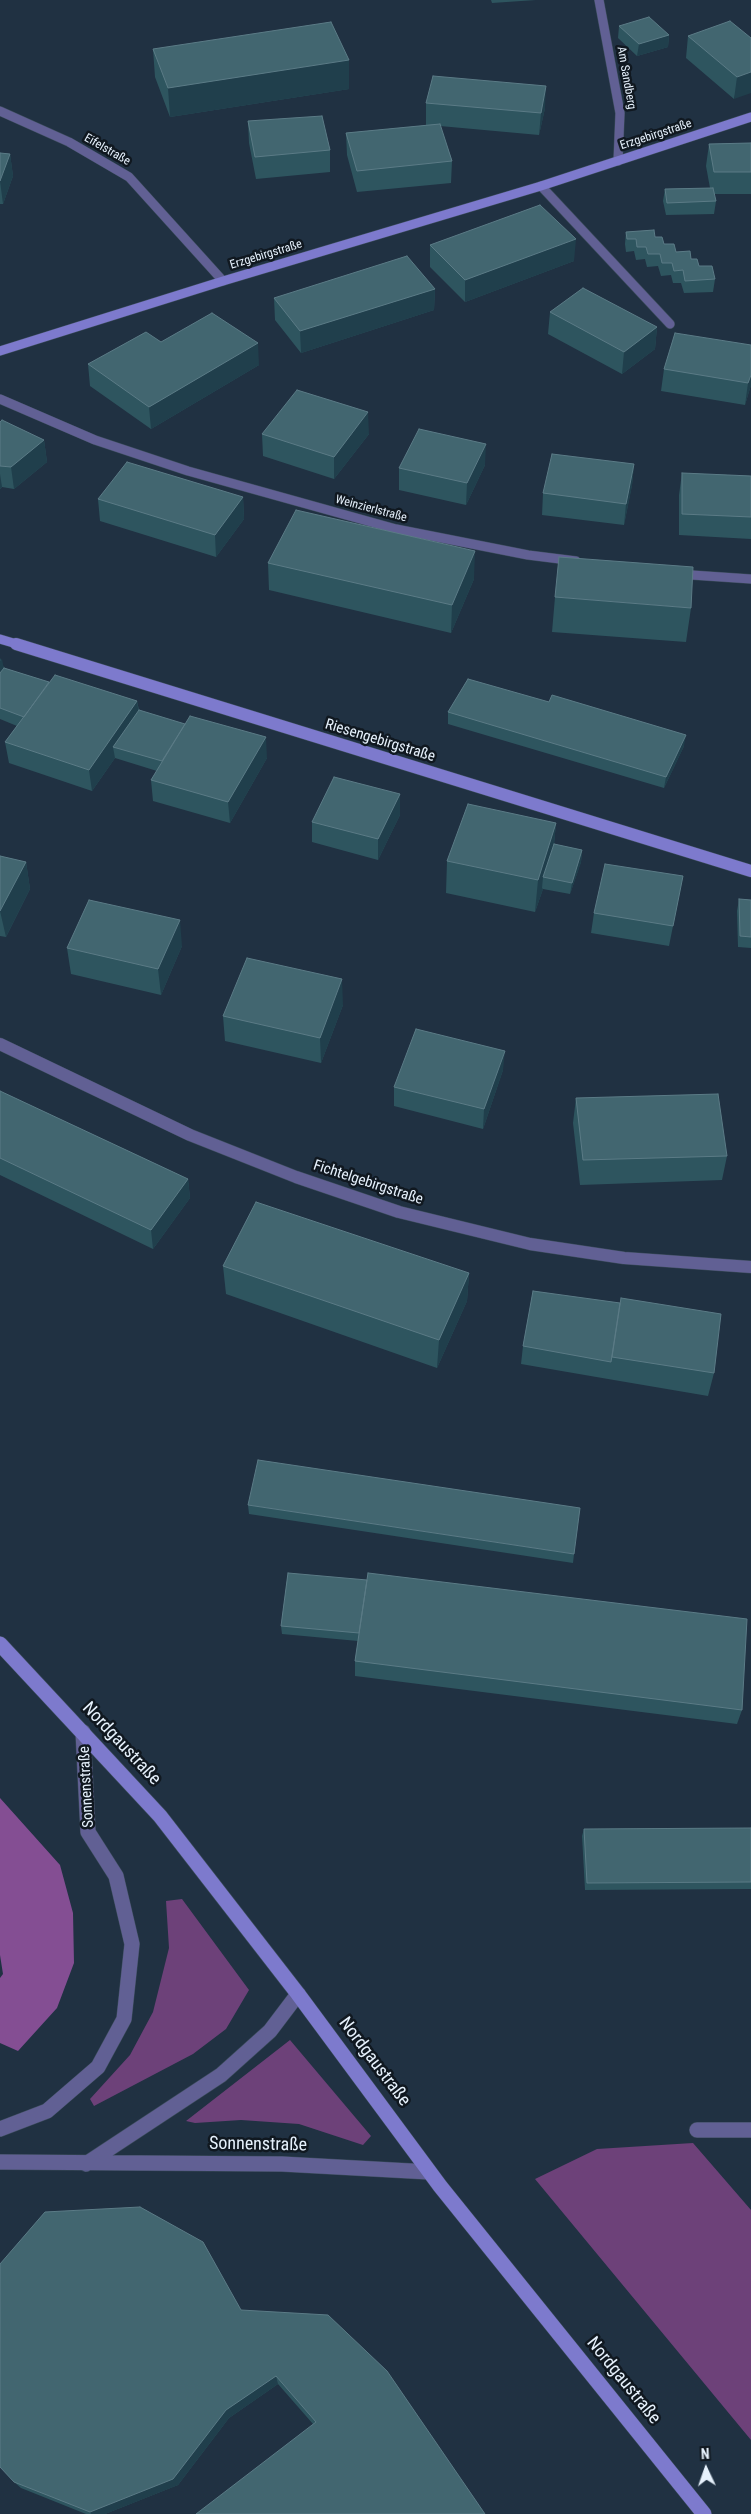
<!DOCTYPE html>
<meta charset="utf-8">
<style>
body{margin:0}
#map{position:relative;width:751px;height:2514px;overflow:hidden;background:#203142;font-family:"Roboto Condensed",sans-serif}
canvas{display:block}
.north{position:absolute;left:681px;top:2444px;width:50px;height:50px;-webkit-text-stroke:4px #101820;paint-order:stroke;rotate:357deg;font-size:14px;font-weight:700;line-height:20px;text-align:center;color:#e6f1fc}
.north::after{content:'';display:block;margin:auto;width:18px;height:22px;background:#e6f1fc;clip-path:polygon(50% 0,100% 100%,50% 72%,0 100%)}
</style>
<div id="map">
<canvas width="751" height="2514"></canvas>
<div class="north">N</div>
</div>
<script>
const g = document.querySelector('canvas').getContext('2d');
g.lineJoin = 'round';
function paint(path, color) { g.fillStyle = color; g.fill(path, 'evenodd'); }
const poly = rows => new Path2D(rows.map(r => 'M' + r).join(''));
function stroke(path, color, width, dash) { g.strokeStyle = color; g.lineWidth = width; g.lineCap = dash ? 'butt' : 'round'; g.setLineDash(dash || []); g.stroke(path); }
function label(font, color, halo, rows, align = 'center') {
  g.font = font + ' "Roboto Condensed",sans-serif'; g.lineWidth = 5; g.setLineDash([]); g.textBaseline = 'middle'; g.strokeStyle = halo; g.fillStyle = color; for (const [text, x, y, turn = 0] of rows) {
    g.save(); g.translate(x, y); g.rotate((+turn || 0) * Math.PI / 180); g.textAlign = isNaN(turn) ? turn : align; if (halo) g.strokeText(text, 0, 0); g.fillText(text, 0, 0); g.restore();
  }
}
const green = poly([
 [182,1899,249,1990,226,2029,193,2054,94,2106,90,2099,130,2055,153,2012,169,1948,166,1901],
 [290,2040,371,2136,363,2145,299,2124,241,2120,195,2123,186,2121],
 [693,2143,751,2210,751,2440,535,2179,597,2149]
]);
const forest = poly([
 [0,1798,60,1865,73,1913,74,1963,57,2008,18,2051,0,2043,0,1978,3,1974,0,1955]
]);
const streetFar2 = poly([
 [599,0,620,113,618,161],
 [0,111,69,142,129,177,223,281],
 [541,186,670,324],
 [0,399,95,440,188,471,396,529,528,555,576,561],
 [677,574,751,579]
]);
const streetFar1 = poly([
 [0,1044,190,1135,296,1177,399,1212,530,1244,624,1258,751,1267]
]);
const street = poly([
 [0,2129,47,2111,98,2067,124,2019,132,1944,116,1876,88,1832,83,1732],
 [697,2130,751,2130],
 [0,2162,282,2164,429,2172],
 [86,2164,221,2075,270,2031,298,1994]
]);
const secondaryFar2 = poly([
 [0,351,223,281,541,186,751,117],
 [0,639,20,645]
]);
const secondaryFar1 = poly([
 [16,644,751,871]
]);
const secondary = poly([
 [0,1644,160,1816,298,1994,440,2186,704,2514]
]);
const wall = poly([
 [491,0,536,0,492,3],
 [619,26,669,35,668,47,637,56,618,38],
 [688,36,751,38,734,99,686,58],
 [153,49,349,89,170,117,155,77],
 [426,103,545,108,539,135,440,126,452,161,451,183,357,192,347,155,346,133,431,125,426,125],
 [248,121,330,150,330,172,256,179,249,143],
 [751,143,751,194,714,194,716,201,714,214,666,215,663,201,665,189,710,188,706,166,709,144],
 [0,153,10,154,13,176,3,204,0,204],
 [626,232,655,237,664,244,676,252,691,259,715,279,713,292,684,293,681,283,673,283,671,275,661,276,658,266,647,267,645,259,636,260,634,251,626,252,625,244],
 [430,245,574,261,465,302,430,267],
 [435,289,434,310,301,353,275,320,274,298],
 [550,312,657,327,655,349,622,374,548,334],
 [161,342,259,365,151,429,90,386,88,364],
 [751,345,751,385,745,405,661,391,664,369],
 [0,422,44,440,47,462,14,489,2,487,0,489],
 [262,434,369,434,334,479,263,456],
 [634,464,632,485,624,525,542,515,543,493],
 [485,465,466,505,399,490,399,468],
 [682,473,751,476,751,539,679,535,679,495],
 [243,497,244,519,216,557,100,521,98,499],
 [268,563,474,579,451,633,269,590],
 [555,597,691,608,686,642,552,632],
 [0,658,4,668,49,682,137,701,139,710,267,758,230,823,153,801,151,780,157,771,115,758,92,791,9,763,5,742,17,726,0,719],
 [448,712,684,746,664,788,448,724],
 [400,794,400,815,378,860,312,842,312,822],
 [556,823,554,844,582,850,581,862,570,894,543,889,535,912,446,893,447,861],
 [0,856,26,862,30,889,6,937,0,936],
 [683,876,669,946,591,933,594,913],
 [739,899,751,900,751,948,738,947,737,911],
 [182,946,161,995,71,974,67,948],
 [343,1005,321,1063,225,1041,223,1016],
 [503,1070,483,1129,394,1106,394,1087],
 [0,1091,188,1179,190,1198,153,1249,0,1175],
 [576,1098,727,1156,722,1180,580,1185,573,1123],
 [223,1266,469,1273,467,1301,437,1368,226,1294],
 [533,1291,714,1373,708,1396,608,1379,608,1378,608,1379,521,1364,523,1346],
 [248,1505,574,1554,573,1563,249,1514],
 [288,1573,742,1710,737,1724,355,1676,355,1661,358,1641,282,1634,281,1626],
 [751,1828,751,1889,585,1890,582,1836,584,1829],
 [241,2310,485,2514,313,2424,278,2384,229,2418,178,2485,105,2514,86,2514,21,2488,14,2482]
]);
const shadedWall = poly([
 [669,35,668,47,637,56,639,44],
 [349,60,349,89,170,117,168,88],
 [751,72,751,93,734,99,737,77],
 [546,86,545,108,539,135,541,113],
 [10,154,13,176,3,204,0,181],
 [576,239,574,261,465,302,465,280],
 [435,289,434,310,301,353,300,331],
 [657,327,655,349,622,374,624,352],
 [258,343,259,365,151,429,149,407],
 [751,375,751,385,745,405,748,383],
 [368,412,369,434,334,479,334,457],
 [44,440,47,462,14,489,11,467],
 [486,444,485,465,466,505,467,483],
 [634,464,632,485,624,525,626,504],
 [0,474,2,487,0,489],
 [243,497,244,519,216,557,215,535],
 [475,551,474,579,451,633,452,605],
 [2,659,6,680,0,688,0,661],
 [137,701,140,722,113,747,115,758,92,791,89,770],
 [686,735,684,746,664,788,666,777],
 [266,737,267,758,230,823,228,802],
 [400,794,400,815,378,860,378,839],
 [556,823,553,856,543,877,542,888,543,889,535,912,538,880],
 [582,850,581,862,570,894,572,883],
 [26,862,30,889,6,937,0,911],
 [180,920,182,946,161,995,158,969],
 [342,979,343,1005,321,1063,320,1038],
 [505,1051,503,1070,483,1129,484,1109],
 [188,1179,190,1198,153,1249,151,1230],
 [469,1273,467,1301,437,1368,439,1340],
 [276,2376,278,2384,229,2418,178,2485,105,2514,91,2514,90,2512,226,2410]
]);
const building = poly([
 [649,17,669,35,639,44,619,26,649,17],
 [730,21,751,38,751,72,737,77,688,36,730,21],
 [331,22,349,60,168,88,153,49,331,22],
 [433,76,546,86,541,113,426,103,433,76],
 [322,116,330,150,255,157,248,121,322,116],
 [440,124,452,161,357,171,346,133,440,124],
 [751,143,751,172,714,172,709,144,751,143],
 [0,153,10,154,0,181,0,153],
 [713,188,716,201,667,203,665,189,713,188],
 [540,205,576,239,465,280,430,245,540,205],
 [654,230,655,237,662,237,664,244,674,244,676,252,690,251,691,259,697,259,699,266,712,266,715,279,685,281,683,270,674,271,672,263,662,263,660,254,648,254,646,247,637,247,636,239,627,239,626,232,654,230],
 [407,256,435,289,300,331,274,298,407,256],
 [583,288,657,327,624,352,550,312,583,288],
 [212,313,258,343,149,407,88,364,146,332,161,342,212,313],
 [675,333,751,345,751,375,748,383,664,369,675,333],
 [297,390,368,412,334,457,262,434,297,390],
 [2,420,44,440,11,467,0,466,0,422,2,420],
 [419,429,486,444,467,483,399,468,419,429],
 [552,454,634,464,626,504,543,493,552,454],
 [127,462,243,497,215,535,98,499,127,462],
 [682,473,751,476,751,517,682,514,682,473],
 [296,510,475,551,452,605,268,563,296,510],
 [559,557,693,567,691,608,555,597,559,557],
 [4,668,49,682,24,717,0,708,0,673,4,668],
 [55,675,137,701,89,770,5,742,55,675],
 [468,679,549,702,552,695,686,735,666,777,448,712,468,679],
 [139,710,185,724,162,761,113,747,139,710],
 [190,716,266,737,228,802,151,780,190,716],
 [334,777,400,794,378,839,312,822,334,777],
 [468,804,556,823,538,880,447,861,468,804],
 [554,844,582,850,572,883,543,877,554,844],
 [0,856,26,862,0,911,0,856],
 [605,864,683,876,673,926,594,913,605,864],
 [739,899,751,900,751,937,740,936,739,899],
 [89,900,180,920,158,969,67,948,89,900],
 [247,958,342,979,320,1038,223,1016,247,958],
 [416,1029,505,1051,484,1109,394,1087,416,1029],
 [0,1091,188,1179,151,1230,0,1158,0,1091],
 [718,1094,727,1156,583,1160,576,1098,718,1094],
 [256,1202,469,1273,439,1340,223,1266,256,1202],
 [533,1291,620,1303,611,1362,523,1346,533,1291],
 [621,1298,721,1314,714,1373,612,1357,621,1298],
 [258,1460,580,1508,574,1554,248,1505,258,1460],
 [288,1573,367,1580,359,1633,281,1626,288,1573],
 [368,1573,747,1619,742,1710,355,1661,368,1573],
 [751,1828,751,1882,587,1883,584,1829,751,1828],
 [140,2207,203,2242,241,2310,328,2315,387,2371,485,2514,196,2514,316,2422,276,2376,226,2410,173,2479,90,2512,14,2482,0,2467,0,2264,45,2212,140,2207]
]);
const farStreetnames = [
 ["Am Sandberg",626,78,80],
 ["Erzgebirgstraße",656,135,-18],
 ["Eifelstraße",107,150,30],
 ["Erzgebirgstraße",266,255,-17],
 ["Weinzierlstraße",371,509,15]
];
const streetNames = [
 ["Riesengebirgstraße",380,741,17],
 ["Fichtelgebirgstraße",368,1183,18],
 ["Sonnenstraße",87,1787,-93]
];
const nearStreetnames = [
 ["Nordgaustraße",121,1744,47],
 ["Nordgaustraße",374,2062,53],
 ["Sonnenstraße",258,2145,1],
 ["Nordgaustraße",623,2381,51]
];
paint(green, '#6d4179');
paint(forest, '#844e93');
stroke(streetFar2, '#3c4c5c', 10);
stroke(streetFar1, '#3c4c5c', 13);
stroke(street, '#3c4c5c', 16);
stroke(secondaryFar2, '#3c4c5c', 10);
stroke(secondaryFar1, '#3c4c5c', 13);
stroke(secondary, '#3c4c5c', 16);
stroke(streetFar2, '#616094', 9);
stroke(streetFar1, '#616094', 12);
stroke(street, '#616094', 15);
stroke(secondaryFar2, '#7d7acd', 9);
stroke(secondaryFar1, '#7d7acd', 12);
stroke(secondary, '#7d7acd', 15);
paint(wall, '#2e555f');
paint(shadedWall, '#203f4c');
paint(building, '#426670');
stroke(building, '#5b7b86', 1);
label('12px', '#e6f1fc', '#101820', farStreetnames);
label('15px', '#e6f1fc', '#101820', streetNames);
label('18px', '#e6f1fc', '#101820', nearStreetnames);
</script>
